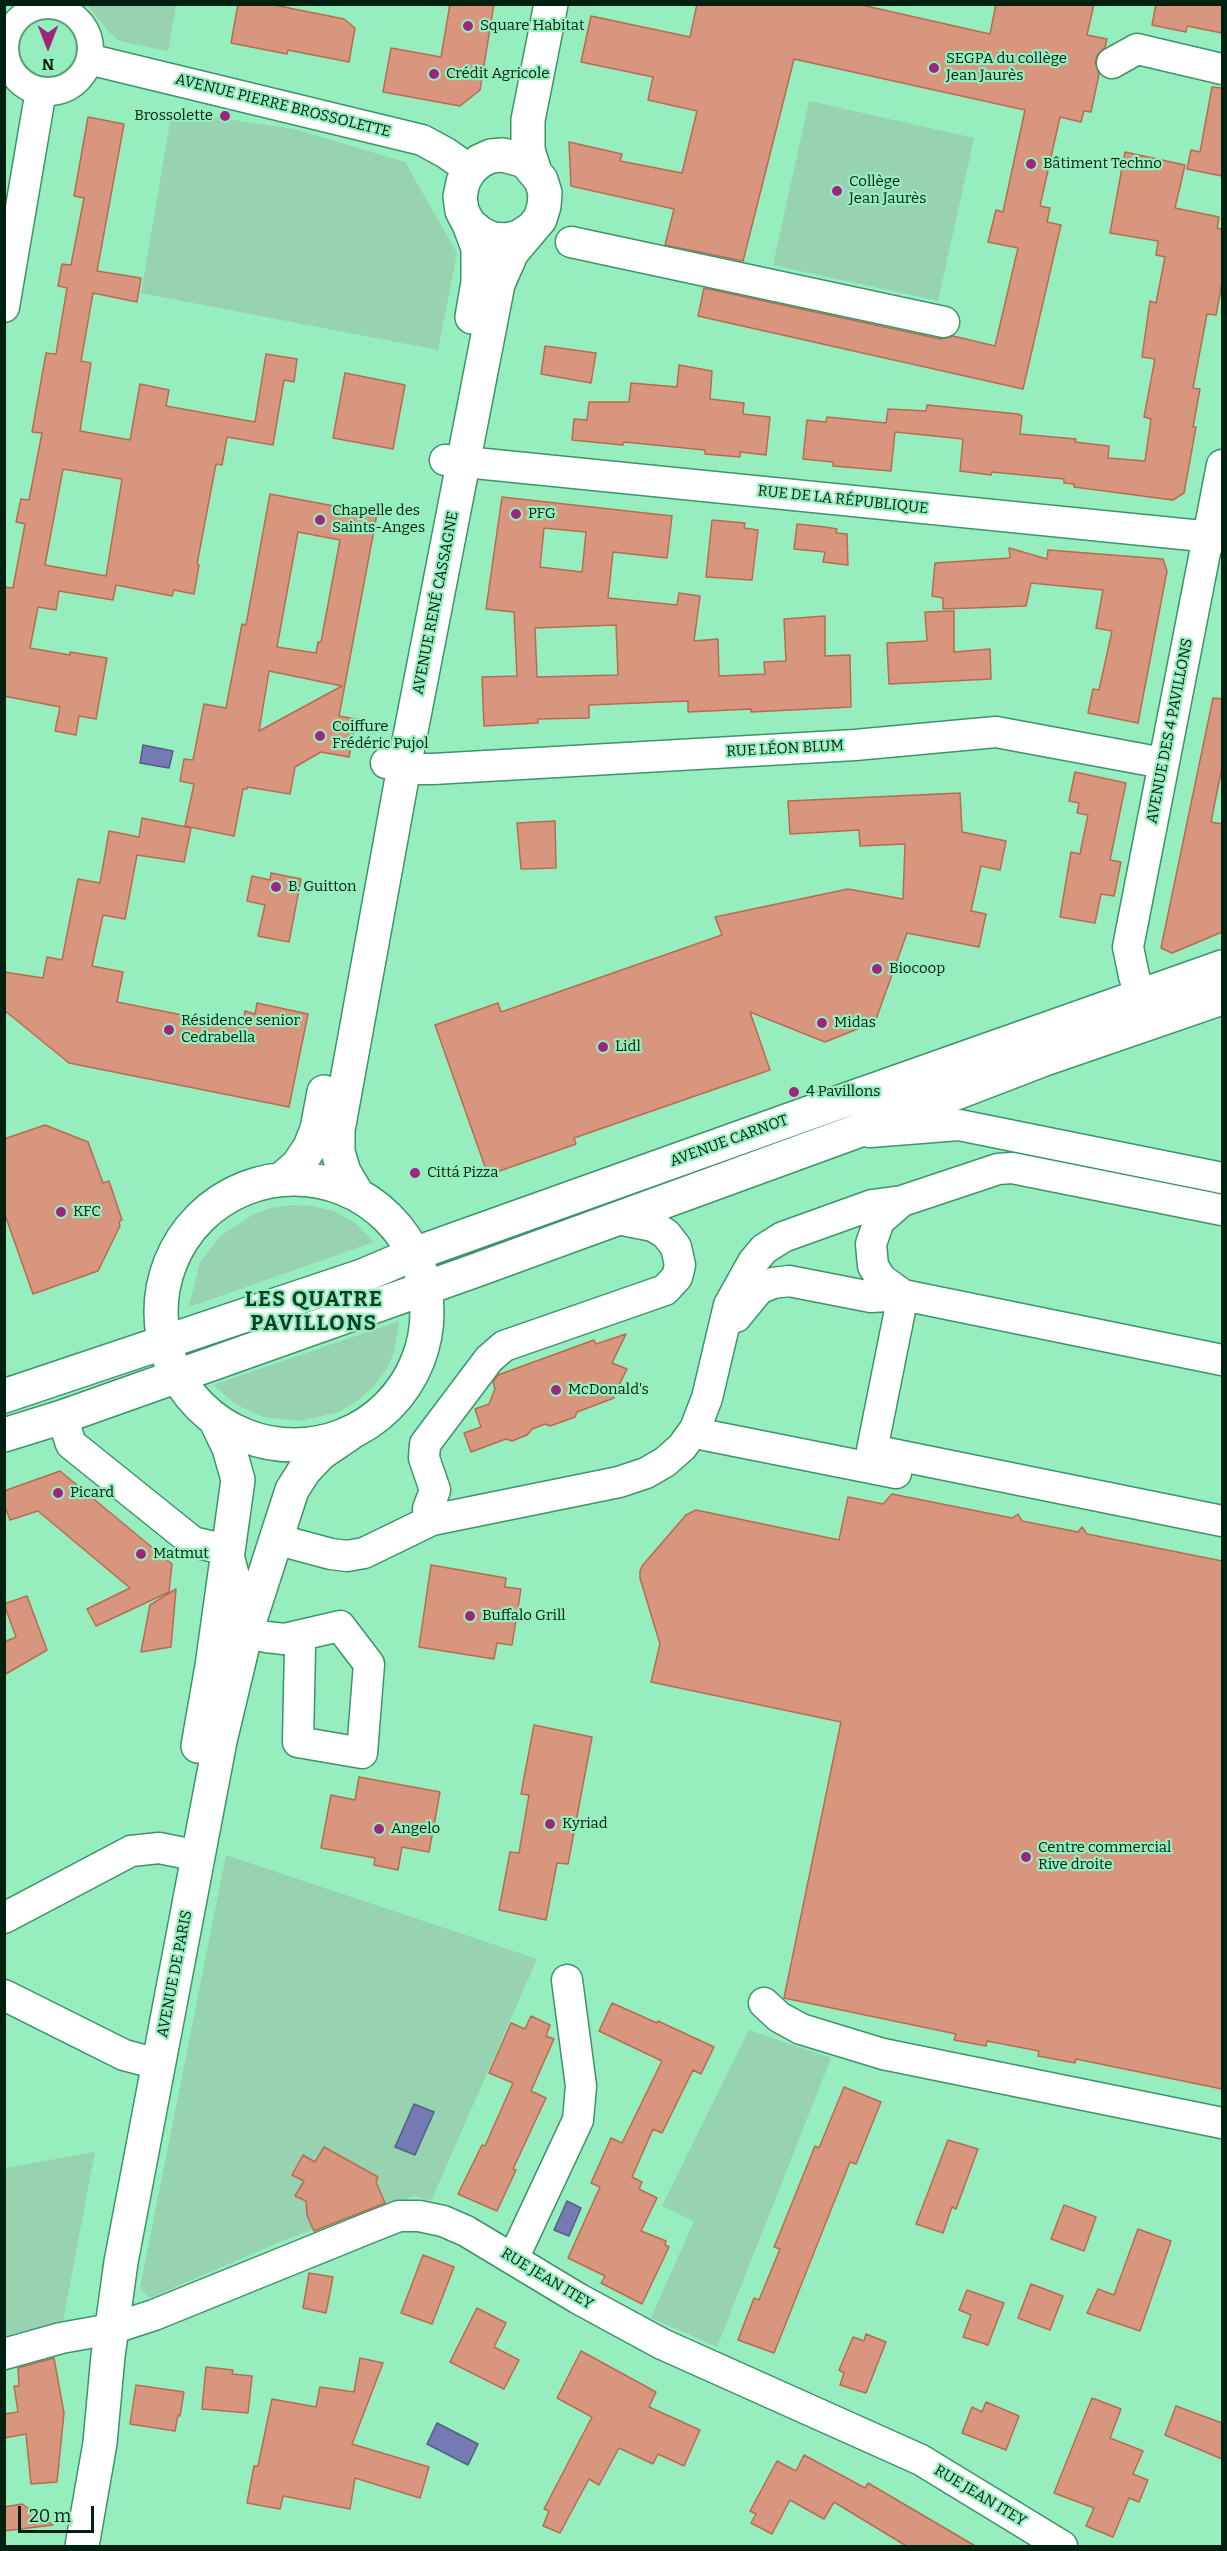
<!DOCTYPE html>
<meta charset="utf-8">
<style>
body{margin:0}
#map{position:relative;width:1227px;height:2551px;overflow:hidden;background:#96edbe;font-family:Bitter,serif}
canvas{display:block}
.frame{position:absolute;inset:0;border:6px solid #002010;pointer-events:none}
.north{position:absolute;left:18px;top:18px;width:60px;height:60px;box-sizing:border-box;background:#96edbe;border:2px solid #5a9b78;border-radius:50%;rotate:180deg;font-size:16px;font-weight:700;line-height:24px;text-align:center;color:#002010}
.north::after{content:'';display:block;margin:auto;width:21px;height:27px;background:#9c257f;clip-path:polygon(50% 0,100% 100%,50% 72%,0 100%)}
.scale{position:absolute;left:18px;top:2506px;width:76px;height:27px;box-sizing:border-box;border:3px solid #002010;border-top:0;padding-left:8px;font-size:18px;line-height:21px;white-space:nowrap;color:#002010;-webkit-text-stroke:4px #96edbe;paint-order:stroke}
</style>
<div id="map">
<canvas width="1227" height="2551"></canvas>
<div class="frame"></div>
<div class="north">N</div>
<div class="scale">20 m</div>
</div>
<script>
const g = document.querySelector('canvas').getContext('2d');
g.lineJoin = 'round';
function paint(path, color) { g.fillStyle = color; g.fill(path, 'evenodd'); }
const poly = rows => new Path2D(rows.map(r => 'M' + r).join(''));
function stroke(path, color, width, dash) { g.strokeStyle = color; g.lineWidth = width; g.lineCap = dash ? 'butt' : 'round'; g.setLineDash(dash || []); g.stroke(path); }
function label(font, color, halo, rows, align = 'center') {
  g.font = font + ' Bitter,serif'; g.lineWidth = 4.5; g.setLineDash([]); g.textBaseline = 'middle'; g.strokeStyle = halo; g.fillStyle = color; for (const [text, x, y, turn = 0] of rows) {
    g.save(); g.translate(x, y); g.rotate((+turn || 0) * Math.PI / 180); g.textAlign = isNaN(turn) ? turn : align; if (halo) g.strokeText(text, 0, 0); g.fillText(text, 0, 0); g.restore();
  }
}
const green = poly([
 [87,5,176,5,168,51,119,41,109,32],
 [809,101,974,138,938,301,773,265],
 [172,111,294,129,405,162,457,253,438,350,141,293],
 [292,1205,312,1206,334,1211,354,1222,374,1242,189,1307,200,1263,219,1237,254,1214,271,1208],
 [399,1321,395,1349,387,1369,372,1388,357,1401,339,1412,300,1421,263,1417,237,1405,213,1385],
 [226,1855,537,1959,431,2201,415,2196,357,2214,282,2241,150,2298,140,2288],
 [749,2030,831,2058,717,2347,651,2318,694,2221,662,2206],
 [95,2152,63,2321,5,2336,5,2168]
]);
const water = poly([
 [143,745,173,751,169,768,140,763,143,745],
 [414,2104,434,2112,415,2155,395,2147,414,2104],
 [567,2201,581,2208,569,2236,554,2230,567,2201],
 [437,2423,478,2444,468,2465,427,2444,437,2423]
]);
const building = poly([
 [238,4,269,4,344,19,355,28,349,62,288,50,287,54,231,43,238,4],
 [450,4,494,4,480,90,460,106,383,92,391,48,441,57,450,4],
 [697,4,857,4,990,34,996,4,1094,4,1087,35,1107,39,1105,47,1098,54,1095,62,1099,74,1091,112,1084,111,1081,122,1060,117,1040,206,1050,208,1047,222,1061,225,1023,389,698,316,704,288,940,339,953,336,995,346,1018,248,988,242,996,210,1003,212,1025,110,794,59,743,261,665,245,674,209,571,186,569,142,622,154,620,161,682,173,697,111,648,100,653,77,581,62,591,16,690,37,697,4],
 [1156,4,1222,4,1222,33,1187,26,1186,32,1152,25,1156,4],
 [1212,87,1222,88,1222,176,1187,169,1191,150,1200,152,1212,87],
 [88,117,124,124,97,271,141,278,137,302,93,293,81,361,91,363,80,431,130,440,140,384,169,390,166,406,255,422,266,354,297,359,294,382,284,380,273,445,227,437,222,465,216,464,197,564,199,565,194,594,174,590,172,596,116,585,113,600,59,591,56,610,38,607,30,648,70,655,70,652,107,658,96,719,79,716,76,735,55,731,60,707,4,696,4,587,13,588,25,524,16,522,21,499,29,500,42,433,32,432,46,353,56,354,67,288,58,286,62,264,71,265,84,198,74,196,88,117],
 [63,469,122,479,106,576,45,565,63,469],
 [1125,152,1185,165,1175,208,1219,217,1217,228,1222,229,1222,283,1216,315,1207,314,1193,388,1200,389,1193,427,1196,427,1184,493,1173,500,1074,487,1074,484,1064,483,1064,479,992,472,991,475,960,471,963,439,925,435,895,432,891,471,833,466,833,462,803,459,807,420,826,422,827,417,886,423,888,409,926,411,927,405,1018,414,1022,416,1020,434,1076,439,1075,442,1109,446,1108,458,1145,461,1151,419,1144,417,1155,359,1142,357,1150,301,1156,303,1165,257,1156,255,1158,241,1110,233,1125,152],
 [545,346,596,353,591,383,541,374,545,346],
 [679,365,712,371,710,399,744,403,743,414,770,417,766,455,740,452,740,457,705,454,705,450,624,442,623,445,572,440,574,419,587,420,589,402,629,402,631,383,677,387,679,365],
 [345,373,405,385,393,449,333,438,345,373],
 [270,494,377,514,339,716,356,719,349,757,321,752,295,767,290,794,247,787,247,789,243,789,234,836,185,826,194,784,180,781,184,759,193,760,204,704,226,708,242,624,246,625,270,494],
 [298,532,340,540,321,642,318,642,316,653,277,647,298,532],
 [269,671,342,686,259,731,269,671],
 [502,497,672,516,667,558,613,552,608,598,677,605,679,593,700,596,694,641,718,639,719,676,765,674,764,662,786,661,784,619,825,616,825,656,850,655,851,707,751,712,751,709,688,712,688,701,589,705,589,718,538,719,538,723,484,726,482,677,517,676,514,612,486,609,502,497],
 [544,528,586,532,582,572,540,567,544,528],
 [616,625,618,675,537,677,535,628,616,625],
 [712,520,745,523,744,528,758,530,752,580,706,577,712,520],
 [797,524,825,527,837,529,836,533,847,534,848,565,823,562,825,552,794,549,797,524],
 [1009,548,1047,559,1048,550,1163,559,1167,571,1138,723,1088,713,1093,689,1099,690,1112,631,1096,628,1103,590,1031,583,1026,606,943,609,943,598,932,596,935,563,1010,558,1009,548],
 [954,611,954,652,990,649,991,679,889,684,887,643,927,641,925,612,954,611],
 [1213,698,1222,699,1222,767,1211,822,1222,824,1222,932,1172,953,1161,948,1213,698],
 [1075,772,1126,783,1110,860,1121,862,1114,896,1101,894,1095,923,1060,917,1071,852,1080,854,1088,815,1077,813,1079,803,1069,801,1075,772],
 [960,793,962,832,1006,841,1000,870,981,866,971,911,986,914,979,947,907,933,875,1022,825,1042,750,1012,770,1070,574,1138,576,1144,488,1175,435,1025,498,1003,501,1012,722,935,715,917,848,889,903,899,905,844,860,846,859,830,790,834,788,801,960,793],
 [142,818,191,828,184,862,137,855,125,919,103,915,92,966,123,972,117,1002,242,1027,245,1011,255,1014,257,1003,308,1014,289,1107,69,1063,4,1010,4,972,43,978,47,957,62,960,78,879,100,883,109,831,139,837,142,818],
 [555,821,556,868,521,869,517,823,555,821],
 [271,873,301,879,289,942,258,936,265,905,247,901,252,876,270,880,271,873],
 [45,1125,88,1142,103,1183,109,1181,122,1220,119,1222,120,1226,98,1271,33,1294,4,1212,4,1139,45,1125],
 [626,1334,612,1363,627,1369,620,1383,621,1388,612,1392,614,1398,577,1412,575,1417,550,1426,545,1424,532,1429,527,1435,512,1441,506,1439,471,1452,464,1433,481,1427,475,1409,489,1404,495,1389,493,1382,498,1375,594,1340,596,1344,626,1334],
 [60,1471,172,1564,169,1592,96,1626,87,1609,130,1588,38,1511,10,1520,4,1504,4,1491,60,1471],
 [892,1494,1012,1518,1018,1514,1022,1521,1078,1532,1082,1527,1087,1534,1222,1561,1222,2089,1076,2059,1075,2063,1038,2056,1039,2051,987,2041,986,2046,954,2040,956,2034,784,1998,841,1722,651,1682,660,1644,640,1578,640,1571,642,1566,686,1515,696,1510,839,1540,848,1497,883,1504,892,1494],
 [431,1565,506,1578,505,1587,521,1589,512,1645,497,1643,494,1659,419,1647,431,1565],
 [176,1589,171,1647,141,1652,150,1605,176,1589],
 [27,1596,47,1650,4,1675,4,1642,16,1637,4,1604,27,1596],
 [534,1725,592,1737,568,1864,557,1863,546,1920,499,1910,510,1852,519,1853,529,1795,521,1794,534,1725],
 [359,1777,440,1792,429,1852,402,1847,398,1870,374,1865,375,1858,321,1848,331,1795,355,1800,359,1777],
 [612,2003,657,2023,658,2021,714,2047,701,2074,693,2070,662,2133,653,2129,632,2177,642,2182,639,2189,657,2198,641,2231,666,2241,665,2245,669,2247,642,2304,601,2283,605,2276,568,2258,600,2187,591,2183,611,2138,622,2143,662,2061,599,2031,612,2003],
 [531,2016,550,2025,546,2036,554,2039,531,2091,546,2098,513,2169,516,2170,497,2211,458,2194,482,2145,485,2146,513,2083,489,2073,511,2023,525,2029,531,2016],
 [844,2087,881,2102,856,2164,850,2162,774,2353,738,2340,754,2298,759,2300,780,2249,774,2247,782,2228,815,2146,819,2148,844,2087],
 [948,2140,978,2149,956,2209,952,2207,943,2233,916,2224,948,2140],
 [324,2147,378,2177,376,2182,385,2203,314,2231,307,2215,306,2201,295,2196,304,2181,292,2175,303,2155,315,2162,324,2147],
 [1064,2205,1096,2217,1084,2251,1051,2239,1064,2205],
 [1138,2229,1171,2241,1140,2331,1087,2313,1098,2289,1114,2295,1138,2229],
 [423,2255,454,2267,432,2324,401,2313,423,2255],
 [309,2273,333,2277,326,2313,303,2308,309,2273],
 [1031,2284,1063,2296,1050,2330,1018,2318,1031,2284],
 [967,2290,1004,2303,988,2345,963,2337,971,2315,959,2310,967,2290],
 [477,2308,506,2323,494,2347,519,2360,504,2389,450,2362,477,2308],
 [866,2334,886,2342,866,2393,840,2385,844,2373,839,2370,853,2337,864,2341,866,2334],
 [581,2351,656,2392,649,2407,700,2430,684,2466,658,2454,653,2464,619,2448,599,2485,589,2479,560,2533,543,2526,549,2511,544,2509,592,2417,557,2398,581,2351],
 [54,2358,64,2413,57,2482,31,2484,26,2434,4,2438,4,2414,18,2412,14,2386,19,2386,18,2368,54,2358],
 [360,2358,383,2363,352,2444,429,2467,420,2498,355,2478,350,2509,283,2496,280,2509,247,2503,254,2466,258,2466,272,2399,316,2407,320,2387,354,2392,360,2358],
 [206,2367,233,2370,232,2374,252,2376,248,2413,202,2409,206,2367],
 [136,2385,184,2392,180,2416,178,2415,175,2431,130,2424,136,2385],
 [1092,2398,1121,2409,1110,2438,1143,2451,1133,2474,1148,2480,1139,2502,1129,2498,1113,2537,1086,2526,1094,2508,1054,2493,1092,2398],
 [986,2402,1019,2416,1006,2450,962,2433,972,2407,982,2412,986,2402],
 [1176,2406,1222,2423,1222,2459,1165,2435,1176,2406],
 [804,2455,865,2488,868,2483,977,2547,908,2547,834,2502,824,2519,790,2500,772,2534,751,2523,756,2514,750,2511,777,2461,796,2471,804,2455],
 [22,2504,53,2525,4,2531,4,2507,22,2504]
]);
const minor = poly([
 '8 50a40 40 0 1 1 80 0a40 40 0 1 1-80 0Z',
 [88,59,422,140,446,153,470,170],
 [1112,63,1137,49,1222,69],
 [571,242,944,322],
 [4,307,41,90],
 [445,460,1222,538],
 [386,763,416,769,433,769,855,745,996,732,1163,763],
 [1141,996,1134,976,1128,947,1222,465],
 [870,1132,959,1125,1222,1178],
 [902,1201,879,1221,871,1244,873,1266,881,1279,903,1295,872,1450,1222,1521],
 [736,1317,759,1289,773,1283,789,1281,871,1297,903,1295,1222,1360],
 [62,1417,71,1444,193,1542,227,1550,234,1576,234,1610,237,1624,246,1632,266,1637,284,1639,340,1626,369,1664,362,1753,298,1742,300,1648,298,1637],
 [695,1429,705,1435,896,1473],
 [432,1520,428,1509,435,1490,424,1458,425,1444,489,1359,504,1346,665,1290,677,1277,680,1265,676,1247,666,1234,653,1226,617,1219],
 [275,1539,331,1554,347,1556,364,1553,432,1520,619,1482,646,1473,665,1462,682,1447,695,1429,707,1398,729,1305,753,1262,764,1249,783,1237,872,1205,902,1201,998,1169,1012,1168,1222,1210],
 [4,1918,131,1851,159,1848,199,1856],
 [4,1995,124,2055,158,2064],
 [764,2003,779,2017,801,2029,883,2054,1222,2123],
 [513,2259,578,2120,581,2086,567,1980],
 [4,2354,61,2338,111,2329,154,2315,371,2227,399,2216,419,2216,443,2221,466,2231,579,2299,662,2344,921,2460,1062,2546]
]);
const major = poly([
 [534,169,528,150,528,120,551,4],
 [469,224,478,248,478,282,472,317],
 '161 1312a133 133 0 1 1 266 0a133 133 0 1 1-266 0Z',
 [282,1179,298,1165,310,1147,317,1129,324,1092],
 [357,1194,344,1172,338,1152,338,1130,404,767,498,284,512,252,540,219,544,206,545,193,541,180,525,161,503,155,491,156,480,161,470,170,463,182,460,197,462,211,469,224,480,233,492,239,506,240,519,237,531,229],
 [4,1396,362,1276,414,1254,806,1114,1222,967],
 [4,1435,62,1417,471,1272,852,1133,1042,1060,1222,998],
 [198,1746,212,1666,238,1480,229,1448,215,1419],
 [82,2546,100,2443,108,2356,121,2262,220,1741,246,1632,292,1490,304,1471,321,1453,349,1434]
]);
const markers = [
 [468,26,6,"#9c257f"],
 [934,68,6,"#9c257f"],
 [434,74,6,"#9c257f"],
 [225,116,6,"#9c257f"],
 [1031,164,6,"#9c257f"],
 [837,191,6,"#9c257f"],
 [516,514,6,"#9c257f"],
 [320,520,6,"#9c257f"],
 [320,736,6,"#9c257f"],
 [276,887,6,"#9c257f"],
 [877,969,6,"#9c257f"],
 [822,1023,6,"#9c257f"],
 [169,1030,6,"#9c257f"],
 [603,1047,6,"#9c257f"],
 [794,1092,6,"#9c257f"],
 [415,1173,6,"#9c257f"],
 [61,1212,6,"#9c257f"],
 [556,1390,6,"#9c257f"],
 [58,1493,6,"#9c257f"],
 [141,1554,6,"#9c257f"],
 [470,1616,6,"#9c257f"],
 [550,1824,6,"#9c257f"],
 [379,1829,6,"#9c257f"],
 [1026,1857,6,"#9c257f"]
];
const poiNames = [
 ["Square Habitat",480,26],
 ["SEGPA du collège",946,59],
 ["Jean Jaurès",946,76],
 ["Crédit Agricole",446,74],
 ["Brossolette",213,116,"right"],
 ["Bâtiment Techno",1043,164],
 ["Collège",849,182],
 ["Jean Jaurès",849,199],
 ["Chapelle des",332,511],
 ["Saints-Anges",332,528],
 ["PFG",528,514],
 ["Coiffure",332,727],
 ["Frédéric Pujol",332,744],
 ["B. Guitton",288,887],
 ["Biocoop",889,969],
 ["Résidence senior",181,1021],
 ["Cedrabella",181,1038],
 ["Midas",834,1023],
 ["Lidl",615,1047],
 ["4 Pavillons",806,1092],
 ["Cittá Pizza",427,1173],
 ["KFC",73,1212],
 ["McDonald's",568,1390],
 ["Picard",70,1493],
 ["Matmut",153,1554],
 ["Buffalo Grill",482,1616],
 ["Kyriad",562,1824],
 ["Angelo",391,1829],
 ["Centre commercial",1038,1848],
 ["Rive droite",1038,1865]
];
const streetNames = [
 ["AVENUE PIERRE BROSSOLETTE",283,106,14],
 ["RUE DE LA RÉPUBLIQUE",843,500,6],
 ["AVENUE RENÉ CASSAGNE",436,603,-79],
 ["AVENUE DES 4 PAVILLONS",1170,731,-79],
 ["RUE LÉON BLUM",785,749,-3],
 ["AVENUE CARNOT",729,1141,-20],
 ["AVENUE DE PARIS",175,1974,-79],
 ["RUE JEAN ITEY",547,2279,31],
 ["RUE JEAN ITEY",980,2496,31]
];
const districtNames = [
 ["LES QUATRE",314,1300],
 ["PAVILLONS",314,1324]
];
paint(green, '#97d2b1');
paint(water, '#757ab4');
stroke(water, '#525f83', 1.5);
paint(building, '#d9967f');
stroke(building, '#b86b50', 1.5);
stroke(minor, '#3d946a', 33);
stroke(major, '#3d946a', 36);
stroke(minor, '#fff', 30);
stroke(major, '#fff', 33);
for (const [x, y, r, color] of markers) { const dot = new Path2D(); dot.arc(x, y, r, 0, 2 * Math.PI); g.fillStyle = color; g.fill(dot); stroke(dot, '#96edbe', 2); }
label('15px', '#002010', '#96edbe', poiNames, 'left');
label('15px', '#002010', '#96edbe', streetNames);
g.letterSpacing = '1.5px';
label('bold 21px', '#0e3e28', '#96edbe', districtNames);
g.letterSpacing = '0px';
</script>
